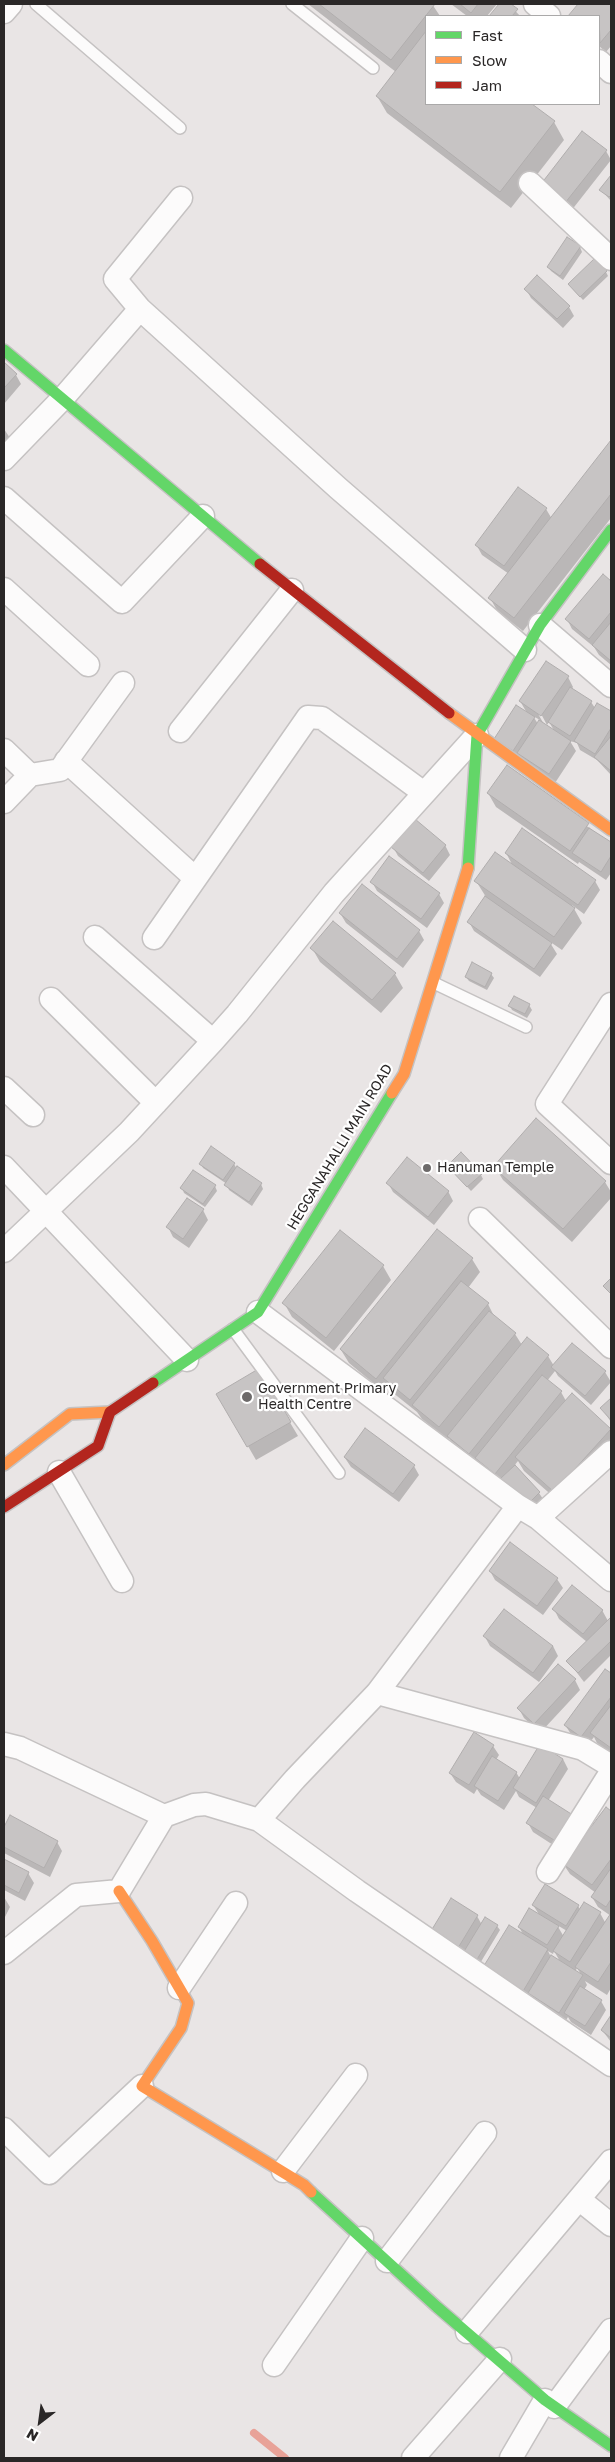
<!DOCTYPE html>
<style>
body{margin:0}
#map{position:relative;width:615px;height:2462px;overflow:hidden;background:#e9e5e5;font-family:"Golos Text",sans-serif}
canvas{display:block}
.frame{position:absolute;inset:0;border:5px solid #2a2727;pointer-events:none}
.legend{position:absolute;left:425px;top:15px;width:175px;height:90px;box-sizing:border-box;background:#fff;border:1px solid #aaa9a9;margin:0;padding:6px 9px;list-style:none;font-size:15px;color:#2a2727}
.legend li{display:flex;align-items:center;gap:10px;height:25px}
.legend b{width:25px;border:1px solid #aaa9a9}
.north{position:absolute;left:15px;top:2397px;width:50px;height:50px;-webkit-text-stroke:4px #fff;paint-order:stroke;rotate:210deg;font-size:14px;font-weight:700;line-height:20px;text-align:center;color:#2a2727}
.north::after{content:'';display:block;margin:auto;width:18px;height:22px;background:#2a2727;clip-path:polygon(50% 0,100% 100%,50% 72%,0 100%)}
</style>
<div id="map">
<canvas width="615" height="2462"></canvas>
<div class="frame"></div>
<ul class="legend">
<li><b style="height:6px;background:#63d668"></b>Fast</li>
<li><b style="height:6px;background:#ff974d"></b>Slow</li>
<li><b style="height:6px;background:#b3261e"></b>Jam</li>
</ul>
<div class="north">N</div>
</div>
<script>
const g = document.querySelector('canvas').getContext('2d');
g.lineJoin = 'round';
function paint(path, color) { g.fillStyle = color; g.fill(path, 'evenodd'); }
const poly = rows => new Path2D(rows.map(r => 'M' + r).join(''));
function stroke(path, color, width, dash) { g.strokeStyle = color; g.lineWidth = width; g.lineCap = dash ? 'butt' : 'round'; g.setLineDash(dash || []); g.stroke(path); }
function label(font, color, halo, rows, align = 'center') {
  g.font = font + ' "Golos Text",sans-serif'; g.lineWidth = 4.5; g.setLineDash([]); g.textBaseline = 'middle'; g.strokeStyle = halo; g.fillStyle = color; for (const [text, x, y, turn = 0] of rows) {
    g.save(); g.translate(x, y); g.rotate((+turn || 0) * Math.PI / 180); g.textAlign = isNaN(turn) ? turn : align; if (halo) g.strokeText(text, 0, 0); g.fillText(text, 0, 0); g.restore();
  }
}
const shadow = poly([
 [308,4,432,4,440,16,426,16,426,104,530,104,554,122,564,140,511,208,387,113,377,96,396,72],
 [451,4,497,4,487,16,467,16],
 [500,4,509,4,520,16,491,16],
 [579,4,611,4,611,46,606,52,599,46,599,16,569,16],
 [606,151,611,160,571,211,548,194],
 [611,177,611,201,601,190],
 [580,247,582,252,563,280,551,271,548,267],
 [606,272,608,276,583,300,572,288],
 [526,289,569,307,574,316,563,328,531,298],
 [4,363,16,375,21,384,4,404],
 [4,429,12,441,4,450],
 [611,442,611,518,523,631,498,612,490,598,509,574,482,555,477,546,546,509,552,519],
 [603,576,611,583,611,665,599,655,594,647,572,629,567,619],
 [568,677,573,687,571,690,591,702,595,708,597,704,611,713,611,775,597,760,580,750,577,743,570,741,576,751,555,783,501,749,527,713,520,701],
 [539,710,547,725,549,722,555,732,545,726,537,712],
 [533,716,540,720,538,724],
 [507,767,611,844,611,873,606,880,579,862,578,864,496,807,488,793],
 [445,845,450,855,429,881,398,856,393,847],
 [506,853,595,881,600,890,584,914,572,905,582,923,562,950,549,941,557,954,540,977,474,931,469,922,486,897,476,881,514,868],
 [372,882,439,894,444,903,427,928,377,891],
 [340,913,419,931,424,940,403,968,346,923],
 [312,948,395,974,403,988,381,1013,320,962],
 [491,974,494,978,487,990,469,981,466,977],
 [529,1005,532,1010,527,1018,512,1010,510,1006],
 [201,1164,234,1164,237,1169,261,1184,263,1189,252,1206,229,1190,227,1184,203,1168],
 [448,1166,481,1175,483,1179,471,1191],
 [495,1167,605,1182,611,1192,611,1198,572,1242,503,1180],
 [388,1183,448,1191,453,1201,434,1225,393,1192],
 [215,1186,217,1191,205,1207,184,1193,182,1188],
 [203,1210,208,1220,189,1248,173,1237,168,1227],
 [341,1232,383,1266,391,1280,334,1351,292,1317,284,1303],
 [472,1259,480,1272,468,1288,488,1304,495,1318,515,1334,522,1345,548,1356,554,1366,572,1344,605,1372,611,1382,591,1405,558,1376,555,1371,547,1381,561,1392,566,1401,611,1429,611,1451,563,1505,524,1471,518,1461,514,1466,539,1493,545,1502,532,1515,456,1450,449,1438,448,1440,422,1419,417,1412,392,1392,389,1386,384,1392,349,1363,341,1350],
 [259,1370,298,1436,256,1460,218,1394],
 [611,1400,611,1422,602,1409],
 [345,1458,414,1466,419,1475,399,1502,351,1467],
 [510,1544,557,1579,563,1588,543,1615,495,1580,490,1571],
 [554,1609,602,1610,608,1621,611,1618,611,1655,584,1682,568,1661,587,1642,559,1619],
 [485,1637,553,1646,558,1656,539,1682,490,1646],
 [605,1670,611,1675,611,1753,597,1743,594,1737,587,1746,571,1734,565,1725],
 [575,1680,580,1690,540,1733,524,1718,519,1709],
 [493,1746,499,1755,496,1760,516,1772,520,1779,563,1759,568,1769,548,1801,564,1852,533,1832,528,1823,537,1808,519,1797,516,1791,504,1810,481,1795,477,1789,474,1794,456,1782,450,1773],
 [606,1808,611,1812,611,1988,607,1995,585,1981,587,1985,584,1990,601,2001,606,2010,591,2035,571,2022,568,2017,565,2022,535,2003,531,1996,527,2002,489,1978,524,1936,519,1927,540,1916,533,1905,578,1906,580,1909,600,1913,606,1924,611,1916,598,1907,592,1897,596,1893,570,1874,564,1865],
 [557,1925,567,1931,564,1937],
 [548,1951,553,1954,554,1951,561,1963,551,1957],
 [577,1968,582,1976,575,1972],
 [10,1817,57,1842,62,1851,50,1877,4,1853,4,1830],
 [4,1861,28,1873,34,1883,25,1901,4,1890],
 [4,1897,10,1907,4,1919],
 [477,1916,482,1925,497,1926,500,1930,479,1965,438,1940],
 [611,2017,611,2042,602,2030]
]);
const stream = poly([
 [254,2433,285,2458]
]);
const building = poly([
 [319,4,435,4,391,60,319,4],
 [460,4,478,4,471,13,460,4],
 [499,4,511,4,518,9,512,16,489,16,499,4],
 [578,4,611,4,611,30,600,43,599,16,568,16,578,4],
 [426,31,426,104,532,104,555,121,500,192,376,96,426,31],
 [582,131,607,150,565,203,541,184,582,131],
 [611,175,611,195,609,197,599,190,611,175],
 [567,237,581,246,560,276,547,267,567,237],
 [595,258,607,271,580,297,568,284,595,258],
 [537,275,570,306,557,319,524,289,537,275],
 [4,362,17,374,4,388,4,362],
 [611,440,611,494,514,618,488,598,611,440],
 [518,487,547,508,504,566,475,545,518,487],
 [603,574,611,581,611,612,589,639,565,619,603,574],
 [611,622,611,661,592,645,611,622],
 [546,661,569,676,541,716,519,701,546,661],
 [570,687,592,701,570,736,548,722,570,687],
 [597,703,611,711,611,728,595,754,574,741,597,703],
 [516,705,535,717,513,751,494,739,516,705],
 [539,720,571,741,549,774,517,753,539,720],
 [611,736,611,771,594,757,611,736],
 [507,765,589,823,570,851,487,793,507,765],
 [415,819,446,845,423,873,391,847,415,819],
 [522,828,596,880,578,905,505,853,522,828],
 [589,828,611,842,611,856,601,872,572,853,589,828],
 [495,852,575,908,554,937,474,881,495,852],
 [389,856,440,893,421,919,370,882,389,856],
 [362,884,420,930,397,959,339,913,362,884],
 [485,896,552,943,534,969,467,922,485,896],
 [333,921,396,973,372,1000,310,948,333,921],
 [472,962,492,973,485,987,465,977,472,962],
 [514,996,530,1004,525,1014,508,1006,514,996],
 [536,1118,606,1181,563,1229,493,1167,536,1118],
 [211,1146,235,1163,223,1180,199,1164,211,1146],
 [461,1152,482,1174,467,1187,447,1166,461,1152],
 [407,1157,449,1191,428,1217,386,1183,407,1157],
 [237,1166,262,1183,249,1202,224,1185,237,1166],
 [193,1170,216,1185,203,1204,180,1188,193,1170],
 [187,1198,204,1209,183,1239,166,1227,187,1198],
 [437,1229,473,1258,376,1379,340,1349,437,1229],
 [340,1230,384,1265,326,1338,282,1303,340,1230],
 [611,1278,611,1294,603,1286,611,1278],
 [461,1281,489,1303,410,1400,383,1378,461,1281],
 [489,1311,516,1333,439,1427,412,1405,489,1311],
 [527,1337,549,1355,469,1454,447,1436,527,1337],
 [572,1343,606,1371,585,1396,551,1367,572,1343],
 [260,1368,291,1422,247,1447,216,1394,260,1368],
 [542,1375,562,1391,495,1474,475,1458,542,1375],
 [572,1393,611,1429,554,1492,515,1457,572,1393],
 [611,1398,611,1420,600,1408,611,1398],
 [365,1428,415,1465,393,1494,344,1457,365,1428],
 [515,1465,540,1492,526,1506,500,1479,515,1465],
 [510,1542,558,1578,537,1606,489,1571,510,1542],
 [572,1585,603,1610,583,1634,552,1609,572,1585],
 [504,1609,553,1646,533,1673,483,1636,504,1609],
 [611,1617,611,1641,578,1673,566,1661,611,1617],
 [558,1664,576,1679,534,1724,517,1708,558,1664],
 [605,1669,611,1673,611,1697,581,1737,564,1725,605,1669],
 [611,1705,611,1748,590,1733,611,1705],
 [474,1732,494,1745,469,1785,449,1773,474,1732],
 [540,1744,563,1759,536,1803,513,1788,540,1744],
 [492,1756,517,1772,498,1801,474,1786,492,1756],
 [543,1796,576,1817,559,1843,526,1823,543,1796],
 [606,1807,611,1811,611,1859,592,1885,563,1864,606,1807],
 [10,1815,58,1841,44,1868,4,1847,4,1827,10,1815],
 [4,1859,29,1872,19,1893,4,1885,4,1859],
 [611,1868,611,1899,606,1907,591,1897,611,1868],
 [545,1884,579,1905,566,1926,532,1905,545,1884],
 [451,1898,478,1915,458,1948,431,1931,451,1898],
 [584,1902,601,1912,570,1962,553,1951,584,1902],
 [529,1908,559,1926,547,1945,518,1927,529,1908],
 [611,1913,611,1962,598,1982,575,1967,611,1913],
 [485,1917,498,1925,476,1961,463,1953,485,1917],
 [509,1925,548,1949,522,1993,482,1969,509,1925],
 [551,1955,583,1975,559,2013,528,1993,551,1955],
 [580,1986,602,2000,585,2026,564,2013,580,1986],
 [611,2015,611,2038,601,2030,611,2015]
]);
const lane = poly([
 [36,4,180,128],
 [292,4,373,68],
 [434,983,526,1027],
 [233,1329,339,1473]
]);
const street = poly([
 [535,4,549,16],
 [4,12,11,4],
 [599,61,611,72],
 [530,183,611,259],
 [140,309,115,279,181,198],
 [4,459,63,398,140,309,338,488,525,650],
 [4,498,122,602,203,516],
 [4,589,88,665],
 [540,625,611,686],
 [180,731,292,590],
 [4,750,30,775],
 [66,761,195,878],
 [4,802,30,775,60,770,123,683],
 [95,937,213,1041],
 [154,938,308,717,322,718,424,793],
 [51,999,156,1103],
 [611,1004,547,1104,611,1163],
 [4,1088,33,1115],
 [4,1167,187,1360],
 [480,1219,611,1347],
 [4,1251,129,1132,213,1041,237,1014,334,893,477,735],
 [258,1312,518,1506,538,1518,611,1580],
 [59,1472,122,1581],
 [538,1518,611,1452],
 [377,1693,583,1749,611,1766],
 [4,1744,20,1748,164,1816],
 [259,1820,357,1891,611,2065],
 [548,1872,611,1772],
 [4,1953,76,1895,119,1891,164,1816,194,1805,206,1804,259,1820,295,1779,377,1693,518,1506],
 [179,1988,236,1903],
 [4,2129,49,2173,142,2086],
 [283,2171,356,2075],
 [580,2200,611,2225],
 [387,2261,485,2133],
 [467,2332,611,2161],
 [274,2365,362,2238],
 [554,2407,611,2330],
 [413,2458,500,2359],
 [511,2458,545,2400]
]);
const fast = poly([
 [4,350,260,564],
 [468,868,477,735,540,625,611,530],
 [153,1383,258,1312,392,1093],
 [311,2192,437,2307,545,2400,611,2446]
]);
const slow = poly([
 [449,713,611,830],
 [392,1093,404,1074,468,868],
 [4,1465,70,1414,110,1412],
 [119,1891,152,1941,188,2003,181,2028,142,2086,304,2185,311,2192]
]);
const jam = poly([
 [260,564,449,713],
 [4,1507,98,1446,110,1412,153,1383]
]);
const markers = [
 [427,1168,5,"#6d6a6a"],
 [247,1397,6,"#6d6a6a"]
];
const streetNames = [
 ["HEGGANAHALLI MAIN ROAD",340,1147,-59]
];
const poiNames = [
 ["Hanuman Temple",437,1168],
 ["Government Primary",258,1389],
 ["Health Centre",258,1405]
];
paint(shadow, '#0003');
stroke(stream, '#e8a298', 8);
paint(building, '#c7c4c4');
stroke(building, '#b0adad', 1);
stroke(lane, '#c5c2c2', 14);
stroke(street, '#c5c2c2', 25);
stroke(fast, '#c5c2c2', 14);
stroke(slow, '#c5c2c2', 14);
stroke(jam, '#c5c2c2', 14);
stroke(lane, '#fcfbfb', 11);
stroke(street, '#fcfbfb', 22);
stroke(fast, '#63d668', 11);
stroke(slow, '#ff974d', 11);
stroke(jam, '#b3261e', 11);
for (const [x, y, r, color] of markers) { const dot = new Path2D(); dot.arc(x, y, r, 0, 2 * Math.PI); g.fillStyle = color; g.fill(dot); stroke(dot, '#fff', 2); }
label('14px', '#2a2727', '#fff', streetNames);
label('14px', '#2a2727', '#fff', poiNames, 'left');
</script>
